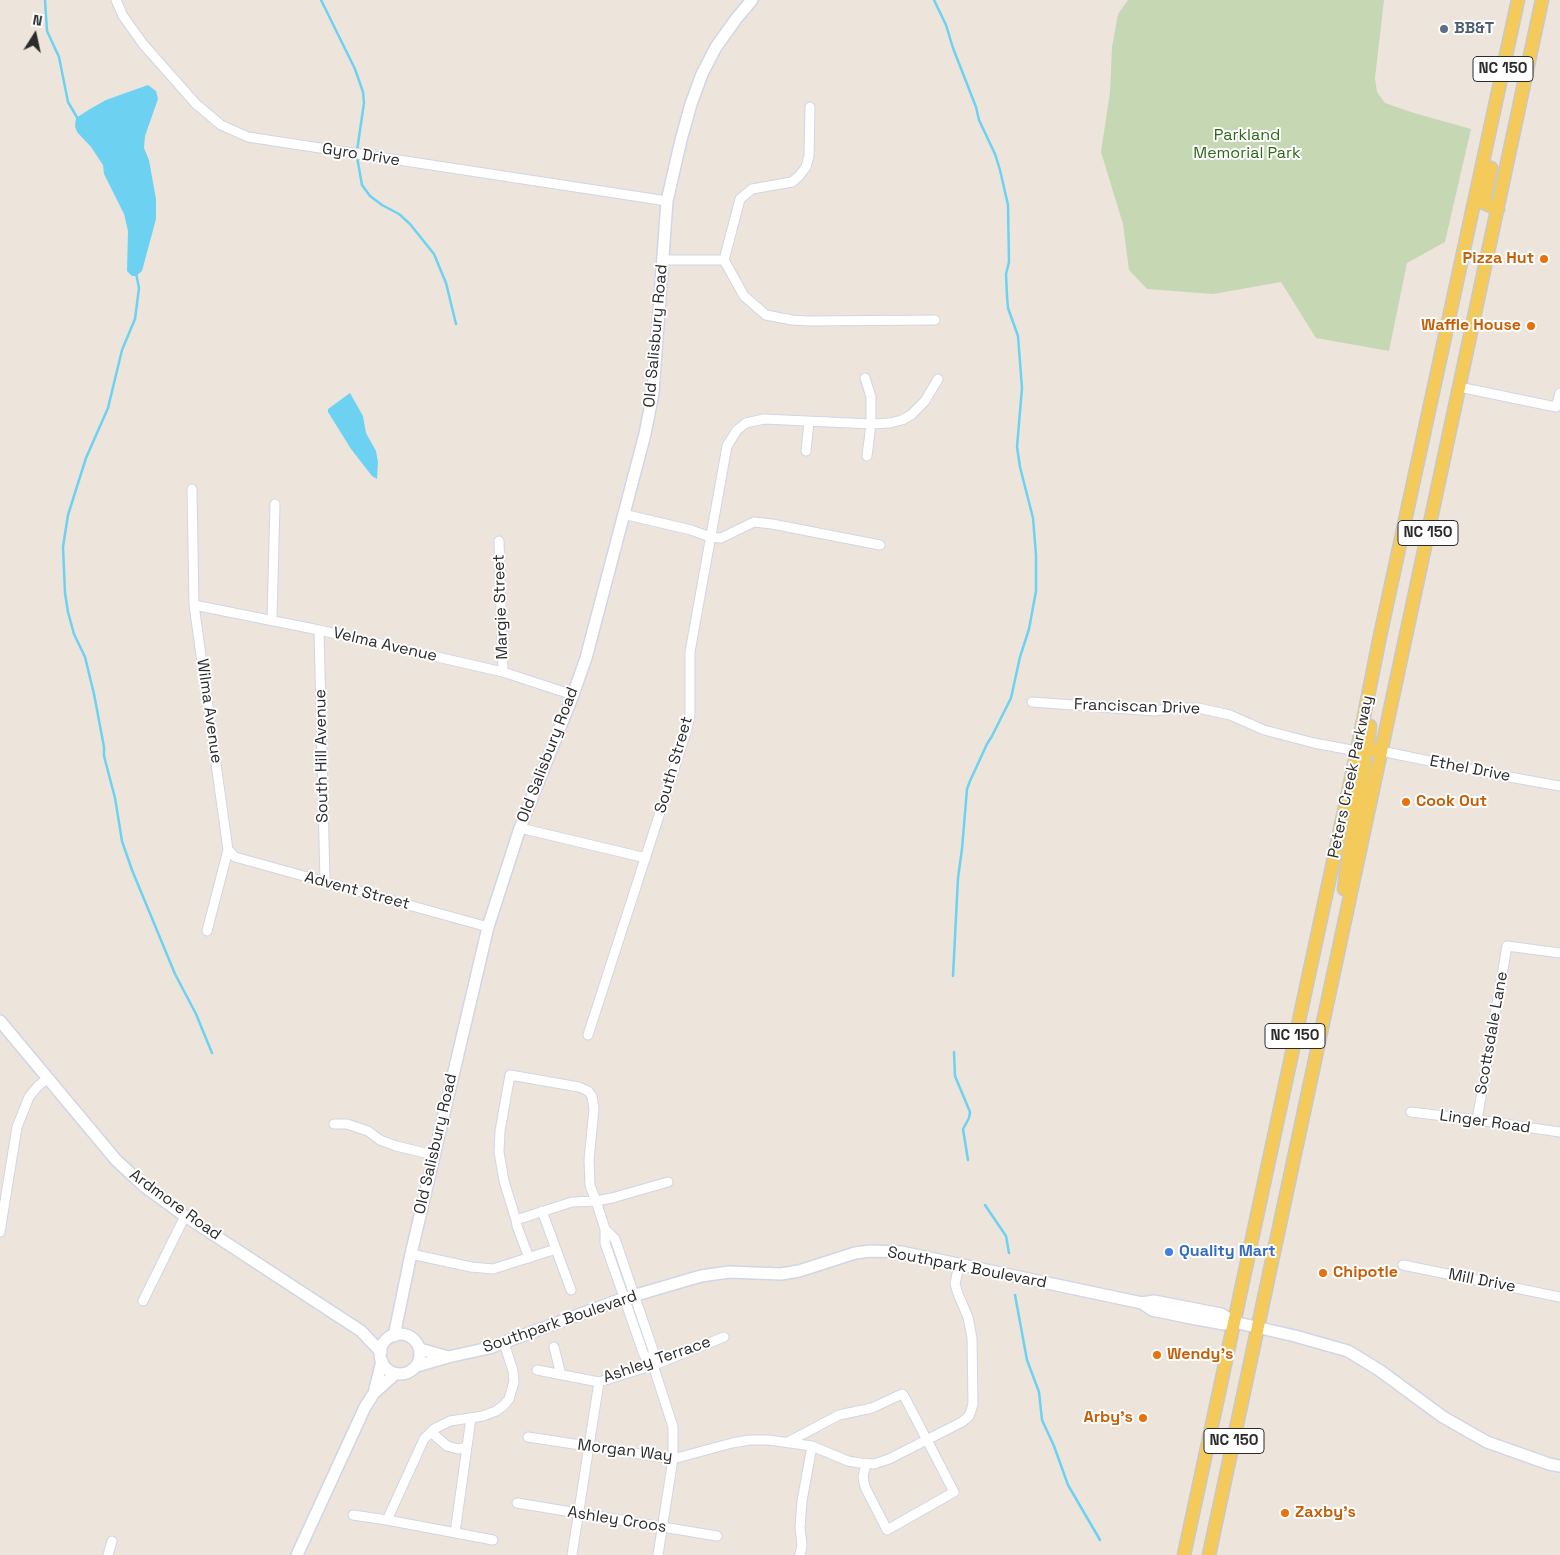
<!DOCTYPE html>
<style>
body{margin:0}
#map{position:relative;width:1560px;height:1555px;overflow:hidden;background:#ede5dc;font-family:"Space Grotesk",sans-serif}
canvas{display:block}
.north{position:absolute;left:10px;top:10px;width:50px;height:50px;-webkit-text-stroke:4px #fff;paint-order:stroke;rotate:10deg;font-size:14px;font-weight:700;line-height:20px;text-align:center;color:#2b2b2b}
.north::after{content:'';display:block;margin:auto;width:18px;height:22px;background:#2b2b2b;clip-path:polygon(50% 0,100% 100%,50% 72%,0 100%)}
</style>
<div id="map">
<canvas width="1560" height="1555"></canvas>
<div class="north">N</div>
</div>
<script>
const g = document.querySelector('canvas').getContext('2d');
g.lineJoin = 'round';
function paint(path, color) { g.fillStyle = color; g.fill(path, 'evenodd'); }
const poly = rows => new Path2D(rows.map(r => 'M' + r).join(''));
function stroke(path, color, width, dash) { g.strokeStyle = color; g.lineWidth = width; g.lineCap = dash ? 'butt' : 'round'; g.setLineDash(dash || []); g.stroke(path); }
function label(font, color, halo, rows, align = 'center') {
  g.font = font + ' "Space Grotesk",sans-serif'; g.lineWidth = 4; g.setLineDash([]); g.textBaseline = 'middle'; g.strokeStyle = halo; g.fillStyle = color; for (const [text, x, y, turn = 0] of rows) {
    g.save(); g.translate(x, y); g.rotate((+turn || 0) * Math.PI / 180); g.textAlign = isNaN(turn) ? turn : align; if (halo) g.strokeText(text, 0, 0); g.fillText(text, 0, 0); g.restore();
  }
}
const cemetery = poly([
 [1128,0,1384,0,1375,78,1377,92,1385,103,1414,113,1471,129,1445,242,1407,263,1389,351,1316,338,1281,282,1213,294,1147,289,1129,270,1123,224,1101,152,1110,92,1112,47,1118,14]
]);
const water = poly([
 [148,85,156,91,158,99,145,136,144,148,149,160,156,199,156,219,142,271,136,276,132,276,127,271,128,231,124,214,104,174,103,165,91,147,77,132,75,126,76,118,90,109,106,100],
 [350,393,363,416,366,433,376,451,378,462,377,479,372,476,351,449,328,412,328,409]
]);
const stream = poly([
 [45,0,47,31,59,57,68,102,78,119],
 [321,0,355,69,363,92,364,103,357,151],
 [934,0,946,25,953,48,976,107,979,120,995,154,1000,170,1008,205,1009,262,1006,274,1007,296,1008,308,1018,336,1022,388,1017,447,1020,467,1033,518,1036,555,1036,591,1029,629,1020,657,1011,698,992,736,987,744,970,781,967,789,962,849,958,878,953,976],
 [357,157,362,185,370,196,382,205,399,214,410,224,434,254,446,283,456,324],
 [136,273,139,288,135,319,122,350,108,408,86,458,68,515,63,547,65,593,68,612,74,634,85,657,94,694,104,747,104,756,115,798,122,841,132,870,175,974,196,1014,212,1053],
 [954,1052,955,1076,970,1112,969,1118,963,1129,968,1160],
 [985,1205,1006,1236,1009,1253],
 [1015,1295,1027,1360,1039,1392,1042,1420,1054,1446,1068,1485,1100,1540]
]);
const street = poly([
 [116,0,123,16,143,44,196,104,221,125,248,137,667,201],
 [662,260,724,260,744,296,766,315,792,320,808,321,935,320],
 [724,260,740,199,752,189,792,182,799,176,806,167,809,156,810,107],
 [865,378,871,397,871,424,867,456],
 [1459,387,1556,407,1560,393],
 [806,451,809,422],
 [192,489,194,605,228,850,207,931],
 [623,514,691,530,710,537,721,538,754,522,772,524,880,545],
 [499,541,503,672],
 [194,605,319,630,503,672,573,695],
 [272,620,275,504],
 [319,630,325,882],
 [1032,702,1155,711,1174,708,1198,708,1230,715,1264,730,1314,743,1357,751],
 [1381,751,1487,773,1560,786],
 [520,828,646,858],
 [228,850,235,857,488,927],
 [588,1035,687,729,690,714,690,652,727,446,737,430,746,423,764,419,871,424,890,423,902,420,911,415,925,401,938,379],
 [1411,1112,1477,1120,1560,1132],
 [1477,1120,1507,946,1560,953],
 [334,1124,347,1124,368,1131,380,1140,396,1146,434,1155],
 [542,1211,571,1290],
 [516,1220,517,1226,529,1258],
 [605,1229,615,1239,653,1350,653,1365,673,1427,673,1459,658,1555],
 [0,1232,17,1127,29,1097,38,1086,48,1078],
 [411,1254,471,1267,493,1269,556,1249],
 [1403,1265,1560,1297],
 [143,1301,185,1216],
 [554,1347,561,1375],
 [653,1365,644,1355,605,1243,605,1229,596,1201,592,1191,590,1185,589,1160,594,1109,592,1096,588,1091,579,1087,510,1075,500,1131,499,1152,504,1181,516,1220,572,1202,596,1201,612,1198,668,1182],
 [537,1370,599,1382,657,1364,724,1337],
 [431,1432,447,1446,458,1449,467,1447],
 [528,1437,673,1459,732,1443,750,1440,768,1440,812,1446,848,1461,860,1463,874,1464,889,1459,962,1422,969,1416,971,1411,973,1404,972,1338,968,1317,958,1294,955,1284,959,1264],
 [788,1442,839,1415,872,1408,902,1394,904,1396,954,1492,887,1530,865,1487,863,1477,866,1464],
 [517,1503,717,1536],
 [353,1515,387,1520,493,1540],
 [387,1520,424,1439,434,1429,450,1421,483,1416,496,1411,503,1406,509,1399,514,1382,513,1371,504,1343],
 [455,1533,471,1418],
 [108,1555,112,1541],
 [572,1555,599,1382],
 [800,1555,802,1545,800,1527,802,1501,812,1446]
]);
const secondary = poly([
 [0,1021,116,1160,144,1186,185,1216,361,1331,381,1352],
 [1142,1303,1152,1310,1191,1318,1224,1324,1234,1322],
 '380 1354a20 20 0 1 1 40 0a20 20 0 1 1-40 0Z',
 [394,1336,411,1254,488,927,520,828,573,695,586,658,645,434,653,393,667,201,681,140,691,104,702,74,716,47,736,19,752,0],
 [420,1349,448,1357],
 [417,1366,448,1357,489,1348,619,1300,701,1276,729,1272,781,1274,799,1271,855,1253,871,1251,901,1252,1142,1303,1154,1301,1221,1314,1234,1322,1295,1336,1348,1351,1379,1370,1443,1417,1487,1442,1549,1464,1560,1466],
 [374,1393,382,1361],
 [297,1555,365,1407,374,1393,395,1374]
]);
const primary = poly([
 [1491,168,1484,203,1498,209],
 [1370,726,1368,745,1371,750,1381,751],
 [1344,889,1349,851,1365,766,1364,757,1357,751],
 [1184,1555,1357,751,1380,636,1518,0],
 [1209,1555,1542,0]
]);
const markers = [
 [1444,29,5,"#5c6f8a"],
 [1544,259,5,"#e8710a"],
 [1531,326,5,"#e8710a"],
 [1406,802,5,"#e8710a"],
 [1169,1252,5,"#3f7fe0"],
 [1323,1273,5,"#e8710a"],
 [1157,1355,5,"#e8710a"],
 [1143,1418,5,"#e8710a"],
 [1285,1513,5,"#e8710a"]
];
const shields = [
 [1503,69,60],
 [1428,533,60],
 [1295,1036,60],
 [1234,1441,60]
];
const shieldNames = [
 ["NC 150",1503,69],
 ["NC 150",1428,533],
 ["NC 150",1295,1036],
 ["NC 150",1234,1441]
];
const serviceNames = [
 ["BB&T",1454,29]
];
const parkNames = [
 ["Parkland",1247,136],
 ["Memorial Park",1247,154]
];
const streetNames = [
 ["Gyro Drive",361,155,9],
 ["Old Salisbury Road",656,336,-85],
 ["Margie Street",501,607,-92],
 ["Velma Avenue",385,645,13],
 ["Franciscan Drive",1137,707,2],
 ["Wilma Avenue",209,711,82],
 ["Old Salisbury Road",548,755,-69],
 ["South Hill Avenue",322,756,-91],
 ["South Street",674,765,-74],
 ["Ethel Drive",1470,769,11],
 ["Peters Creek Parkway",1351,777,-78],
 ["Advent Street",357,891,15],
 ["Scottsdale Lane",1492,1033,-80],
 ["Linger Road",1485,1122,8],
 ["Old Salisbury Road",436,1144,-77],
 ["Ardmore Road",175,1205,36],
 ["Southpark Boulevard",967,1268,11],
 ["Mill Drive",1482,1281,11],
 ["Southpark Boulevard",560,1322,-19],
 ["Ashley Terrace",657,1360,-19],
 ["Morgan Way",625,1451,7],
 ["Ashley Croos",617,1520,9]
];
const foodNames = [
 ["Pizza Hut",1534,259,"right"],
 ["Waffle House",1521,326,"right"],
 ["Cook Out",1416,802],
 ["Chipotle",1333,1273],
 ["Wendy's",1167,1355],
 ["Arby's",1133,1418,"right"],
 ["Zaxby's",1295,1513]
];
const shopNames = [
 ["Quality Mart",1179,1252]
];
paint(cemetery, '#c6d7b3');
paint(water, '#6dd2f1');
stroke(stream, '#6dd2f1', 2.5);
stroke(street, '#d1d5e4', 11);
stroke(secondary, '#d1d5e4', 14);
stroke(primary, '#c8c8c8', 15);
stroke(street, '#fff', 9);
stroke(secondary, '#fff', 11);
stroke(primary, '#f4cb5a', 12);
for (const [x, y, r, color] of markers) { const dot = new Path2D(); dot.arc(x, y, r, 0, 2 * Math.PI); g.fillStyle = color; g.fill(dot); stroke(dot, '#fff', 2); }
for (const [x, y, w] of shields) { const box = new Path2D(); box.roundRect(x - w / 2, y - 12.5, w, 25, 4); g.fillStyle = '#fff'; g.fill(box); stroke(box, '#2b2b2b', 1); }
label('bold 15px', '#2b2b2b', null, shieldNames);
label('bold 16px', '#4e5e75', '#fff', serviceNames, 'left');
label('16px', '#2c6a18', '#fff', parkNames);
label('16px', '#2b2b2b', '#fff', streetNames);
label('bold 16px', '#c56008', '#fff', foodNames, 'left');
label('bold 16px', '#366cbe', '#fff', shopNames, 'left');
</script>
